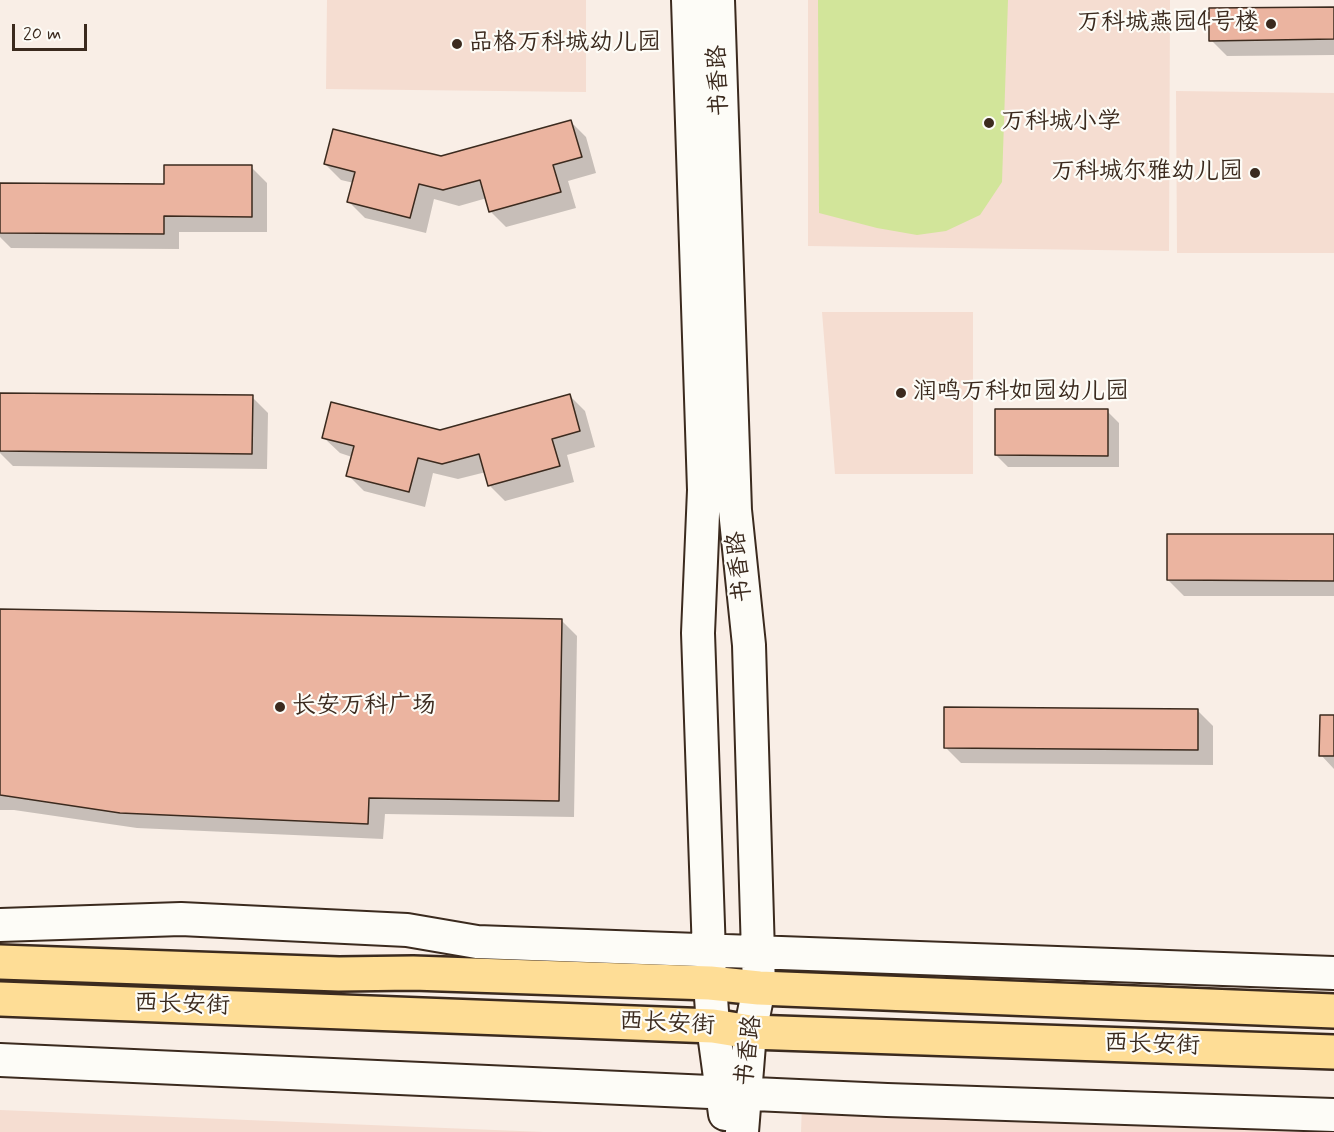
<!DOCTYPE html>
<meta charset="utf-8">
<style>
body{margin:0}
#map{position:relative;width:1334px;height:1132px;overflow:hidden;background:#f9eee6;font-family:Mynerve,sans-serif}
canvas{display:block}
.scale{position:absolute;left:12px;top:24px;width:75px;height:27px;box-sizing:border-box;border:3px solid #3b2a1e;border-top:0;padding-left:8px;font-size:18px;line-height:21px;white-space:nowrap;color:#3b2a1e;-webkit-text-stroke:4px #fdfcf7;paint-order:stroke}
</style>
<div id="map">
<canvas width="1334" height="1132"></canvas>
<div class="scale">20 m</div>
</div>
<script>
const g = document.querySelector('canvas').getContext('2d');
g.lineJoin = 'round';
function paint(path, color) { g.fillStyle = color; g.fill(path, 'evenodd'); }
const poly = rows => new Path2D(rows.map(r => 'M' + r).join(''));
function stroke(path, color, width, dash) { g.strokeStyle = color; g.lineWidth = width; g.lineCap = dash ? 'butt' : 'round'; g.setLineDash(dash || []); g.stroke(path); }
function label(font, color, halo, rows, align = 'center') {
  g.font = font + ' Mynerve,"LXGW WenKai TC",sans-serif'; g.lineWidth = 4.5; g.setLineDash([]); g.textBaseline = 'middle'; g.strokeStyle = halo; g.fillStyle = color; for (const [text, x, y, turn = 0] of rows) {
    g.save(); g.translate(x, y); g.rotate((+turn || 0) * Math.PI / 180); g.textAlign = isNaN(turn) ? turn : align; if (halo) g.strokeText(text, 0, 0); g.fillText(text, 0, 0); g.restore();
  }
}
const built = poly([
 [327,0,586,0,586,92,326,89],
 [808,0,1170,0,1169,251,808,246],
 [1176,91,1334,93,1334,253,1177,253],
 [973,312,973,474,835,474,822,312],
 [802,1105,1334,1128,1334,1132,801,1132],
 [0,1110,544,1132,0,1132]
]);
const green = poly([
 [818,0,1008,0,1002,182,980,215,946,231,917,235,877,228,819,213]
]);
const shadow = poly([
 [1334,9,1334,55,1227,56,1211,40],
 [571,122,586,137,596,173,568,181,576,208,506,227,490,211,487,198,459,206,434,199,426,233,365,218,349,202,354,183,341,180,325,164,441,158],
 [251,167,267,183,267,232,179,232,179,249,11,248,0,237,0,184,165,185],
 [0,394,252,397,268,413,267,469,13,466,0,453],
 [570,396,585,411,595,447,567,455,574,482,505,501,489,485,486,472,458,479,433,473,425,507,364,491,348,475,352,457,340,453,324,438,440,432],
 [1107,411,1119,423,1119,467,1008,467,996,455],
 [1334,536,1334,596,1184,596,1168,580],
 [0,611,561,620,577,636,574,817,385,814,383,839,137,828,14,810,0,810],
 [1197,710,1213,726,1213,765,961,763,945,747],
 [1334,717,1334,769,1321,755]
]);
const building = poly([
 [1334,7,1334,39,1209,41,1209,8,1334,7],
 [571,120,582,157,553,165,561,192,489,212,480,180,443,190,419,184,410,218,347,202,355,172,324,164,333,129,441,156,571,120],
 [164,165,252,165,252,217,164,216,164,234,0,233,0,183,164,184,164,165],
 [0,393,253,395,252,454,0,451,0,393],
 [570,394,580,431,552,439,560,466,488,486,479,454,442,464,418,458,409,492,346,476,354,446,322,438,331,402,440,430,570,394],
 [995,409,1108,409,1108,456,995,455,995,409],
 [1167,534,1334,534,1334,581,1167,580,1167,534],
 [0,609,562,619,559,801,369,798,368,824,120,813,0,795,0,609],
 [944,707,1198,709,1198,750,944,748,944,707],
 [1320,715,1334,715,1334,756,1319,756,1320,715]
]);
const secondary = poly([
 [688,0,704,490,698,633,710,983,713,1026,725,1114],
 [718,0,735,510,749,645,759,988,750,1032,742,1132],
 [0,925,181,919,407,930,477,942,1334,973],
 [0,1060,887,1100,1334,1115]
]);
const primary = poly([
 [0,962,339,974,413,973,710,983,759,988,1334,1011],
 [0,999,713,1026,750,1032,1334,1052]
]);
const markers = [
 [1271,24,6,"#3b2a1e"],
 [457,44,6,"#3b2a1e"],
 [989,123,6,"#3b2a1e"],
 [1255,173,6,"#3b2a1e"],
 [901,393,6,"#3b2a1e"],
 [280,707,6,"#3b2a1e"]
];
const poiNames = [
 ["万科城燕园4号楼",1259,24,"right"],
 ["品格万科城幼儿园",469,44],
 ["万科城小学",1001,123],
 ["万科城尔雅幼儿园",1243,173,"right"],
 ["润鸣万科如园幼儿园",913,393],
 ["长安万科广场",292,707]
];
const streetNames = [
 ["书香路",720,81,-92],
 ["书香路",741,567,-96],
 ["西长安街",182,1006,2],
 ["西长安街",667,1025,3],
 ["西长安街",1152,1046,2],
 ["书香路",750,1051,-83]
];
paint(built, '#f5ddd1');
paint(green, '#d2e59a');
paint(shadow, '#0003');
paint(building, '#ebb4a0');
stroke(building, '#3b2a1e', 1.5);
stroke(secondary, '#3b2a1e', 36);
stroke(primary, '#3b2a1e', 38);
stroke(secondary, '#fdfcf7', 32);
stroke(primary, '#fedd96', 33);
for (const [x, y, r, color] of markers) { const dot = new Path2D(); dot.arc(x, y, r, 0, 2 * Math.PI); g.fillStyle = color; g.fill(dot); stroke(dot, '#fdfcf7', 2); }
label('24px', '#3b2a1e', '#fdfcf7', poiNames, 'left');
label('24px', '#3b2a1e', '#fdfcf7', streetNames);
</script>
